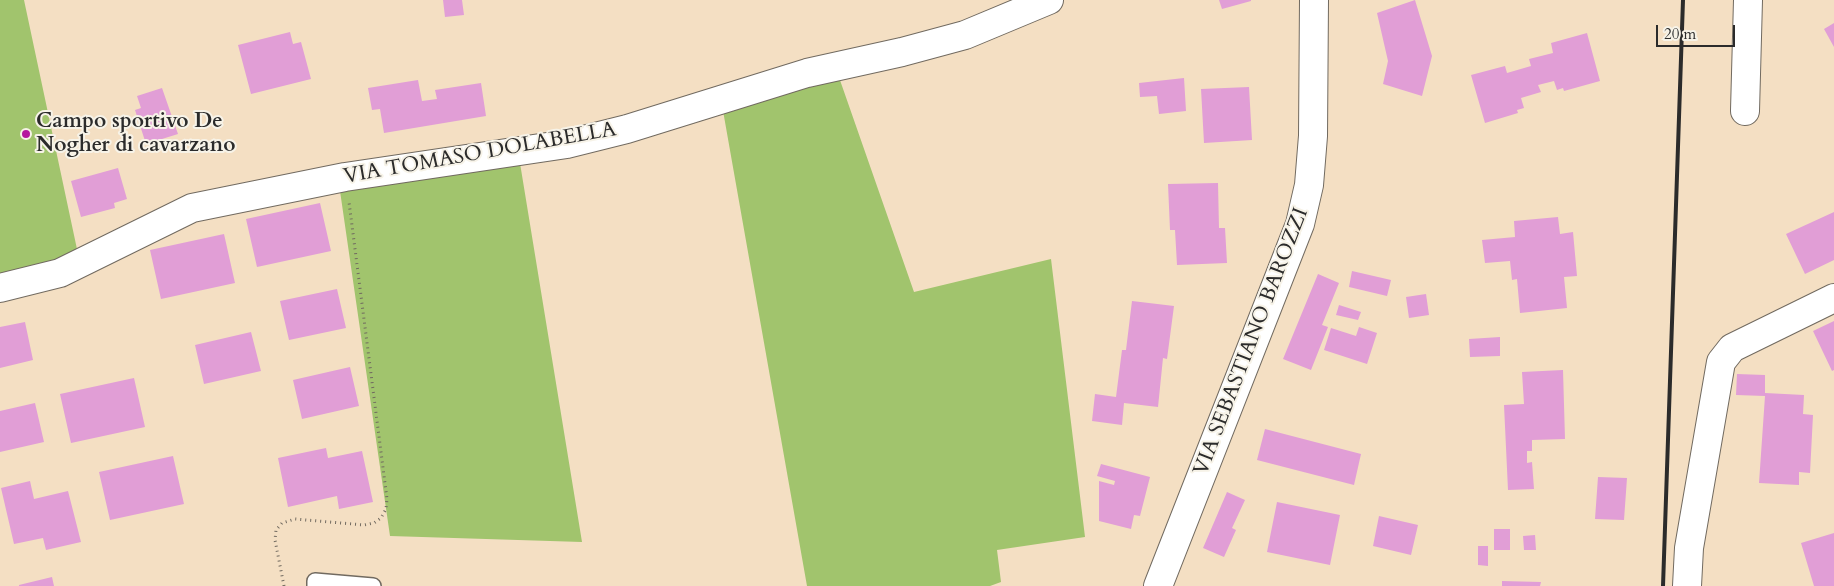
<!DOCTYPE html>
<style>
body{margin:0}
#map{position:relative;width:1834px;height:586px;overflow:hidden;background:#f4dfc3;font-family:Cardo,serif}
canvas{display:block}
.scale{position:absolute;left:1656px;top:25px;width:79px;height:22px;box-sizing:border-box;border:2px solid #2b2b2b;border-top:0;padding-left:6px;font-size:15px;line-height:18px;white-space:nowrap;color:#2b2b2b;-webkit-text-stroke:4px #f7f3e8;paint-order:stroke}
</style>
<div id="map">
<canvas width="1834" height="586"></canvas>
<div class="scale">20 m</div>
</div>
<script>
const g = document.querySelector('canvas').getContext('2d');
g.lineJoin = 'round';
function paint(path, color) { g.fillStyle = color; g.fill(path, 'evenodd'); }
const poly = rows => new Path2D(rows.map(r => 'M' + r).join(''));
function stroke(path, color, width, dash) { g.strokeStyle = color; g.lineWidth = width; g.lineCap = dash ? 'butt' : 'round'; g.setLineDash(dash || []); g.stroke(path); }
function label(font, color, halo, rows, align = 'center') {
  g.font = font + ' Cardo,serif'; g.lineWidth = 4; g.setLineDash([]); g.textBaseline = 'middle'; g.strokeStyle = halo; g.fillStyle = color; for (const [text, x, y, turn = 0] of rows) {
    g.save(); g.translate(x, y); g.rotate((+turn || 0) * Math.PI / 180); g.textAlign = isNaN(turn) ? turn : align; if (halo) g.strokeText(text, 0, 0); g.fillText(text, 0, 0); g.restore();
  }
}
const green = poly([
 [0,0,24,0,81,268,0,297],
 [834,63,914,292,1051,259,1085,537,997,550,1001,582,990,586,807,586,722,105],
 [519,157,582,542,390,536,339,184]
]);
const building = poly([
 [443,0,462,0,464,15,445,17],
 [1219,0,1251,0,1251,1,1222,9],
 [1415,0,1432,56,1422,96,1383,84,1388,61,1377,13],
 [1834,23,1834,47,1824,29],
 [290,32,293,44,301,42,311,79,251,94,238,45],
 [1587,33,1600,81,1564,91,1563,88,1557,90,1554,81,1538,85,1541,92,1521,98,1524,108,1517,110,1518,113,1485,123,1471,75,1505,66,1507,73,1531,66,1529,59,1553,53,1551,43],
 [1184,78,1186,111,1159,114,1157,96,1140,97,1139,83],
 [418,80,422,101,437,99,435,90,481,83,486,116,384,133,380,109,372,110,368,88],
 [1249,87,1252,140,1204,143,1201,89],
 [162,88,178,134,146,144,135,110,141,108,137,96],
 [118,168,127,199,114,203,115,208,81,217,71,181],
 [1218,183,1219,228,1225,228,1227,263,1177,265,1175,230,1170,230,1168,184],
 [320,203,331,251,257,267,246,219],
 [1834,212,1834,260,1805,274,1786,234],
 [1558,217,1560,234,1573,232,1577,276,1564,277,1567,308,1520,313,1517,279,1512,280,1510,261,1485,263,1482,240,1515,237,1514,221],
 [224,234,235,283,161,299,150,250],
 [1352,271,1391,280,1387,296,1349,287],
 [1318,274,1339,283,1322,325,1328,327,1311,370,1283,359],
 [337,289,346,328,289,340,280,301],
 [1426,294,1429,315,1409,318,1406,297],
 [1132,301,1174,306,1167,359,1163,358,1158,407,1124,403,1122,425,1092,421,1095,394,1116,397,1122,350,1126,350],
 [1339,305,1361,312,1358,320,1336,315],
 [1834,321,1834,370,1832,371,1813,331],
 [25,322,33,360,0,368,0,327],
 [1359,327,1377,333,1367,364,1324,350,1331,328,1356,336],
 [251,332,261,371,204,384,195,345],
 [1500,337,1500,356,1470,357,1469,339],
 [350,367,359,406,302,419,293,380],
 [1563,370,1565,439,1532,440,1532,451,1527,451,1527,463,1532,462,1534,489,1508,490,1504,405,1524,404,1522,372],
 [1737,374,1765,375,1765,393,1804,395,1803,414,1813,415,1810,473,1799,472,1799,485,1759,483,1765,396,1736,395],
 [134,378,145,427,71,443,60,394],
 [35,403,44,442,0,452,0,411],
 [1265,429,1361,454,1354,485,1257,460],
 [326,448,328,458,362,451,373,502,339,509,337,496,288,507,278,458],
 [173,456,184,504,110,520,99,472],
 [1101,464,1150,477,1140,516,1134,515,1131,529,1099,521,1099,481,1114,485,1115,481,1097,476],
 [1598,477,1627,478,1624,520,1595,519],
 [30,481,34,499,68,491,81,542,46,550,43,538,14,544,1,488],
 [1227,492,1245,500,1232,528,1236,530,1224,557,1203,548],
 [1277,502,1340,515,1330,565,1267,552],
 [1379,516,1418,525,1411,555,1373,546],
 [1494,529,1510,529,1510,550,1494,550],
 [1834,533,1834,586,1814,586,1801,543],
 [1535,535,1536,550,1524,550,1523,536],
 [1478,546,1488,546,1488,566,1478,565],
 [52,577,54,586,19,586,19,585],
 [1502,581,1541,582,1540,586,1502,586]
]);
const path = poly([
 [284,586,275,540,276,530,282,523,295,519,364,525,374,523,381,518,386,509,387,499,349,202]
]);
const lane = poly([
 [315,586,315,581,373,586]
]);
const street = poly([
 [1745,111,1748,0],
 [0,288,60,273,192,208,345,177,567,144,627,129,807,73,902,52,965,35,1049,0],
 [1158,586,1300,224,1309,185,1313,136,1314,0],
 [1687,586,1689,548,1721,362,1732,348,1834,298]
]);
const rail = poly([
 [1663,586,1683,0]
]);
const markers = [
 [26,134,5,"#b5179e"]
];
const poiNames = [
 ["Campo sportivo De",36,122],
 ["Nogher di cavarzano",36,146]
];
const streetNames = [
 ["VIA TOMASO DOLABELLA",480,154,-10],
 ["VIA SEBASTIANO BAROZZI",1252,342,-69]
];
paint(green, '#a1c46d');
paint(building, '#e19ed6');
stroke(lane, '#716a60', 18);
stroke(street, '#716a60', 30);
stroke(path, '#716a60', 3, [1, 4]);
stroke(lane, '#fff', 15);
stroke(street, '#fff', 28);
stroke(rail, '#2b2b2b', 4);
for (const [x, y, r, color] of markers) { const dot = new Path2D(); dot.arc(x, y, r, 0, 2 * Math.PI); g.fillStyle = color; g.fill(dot); stroke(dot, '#f7f3e8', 2); }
label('bold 21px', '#2b2b2b', '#f7f3e8', poiNames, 'left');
label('21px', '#2b2b2b', '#f7f3e8', streetNames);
</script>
